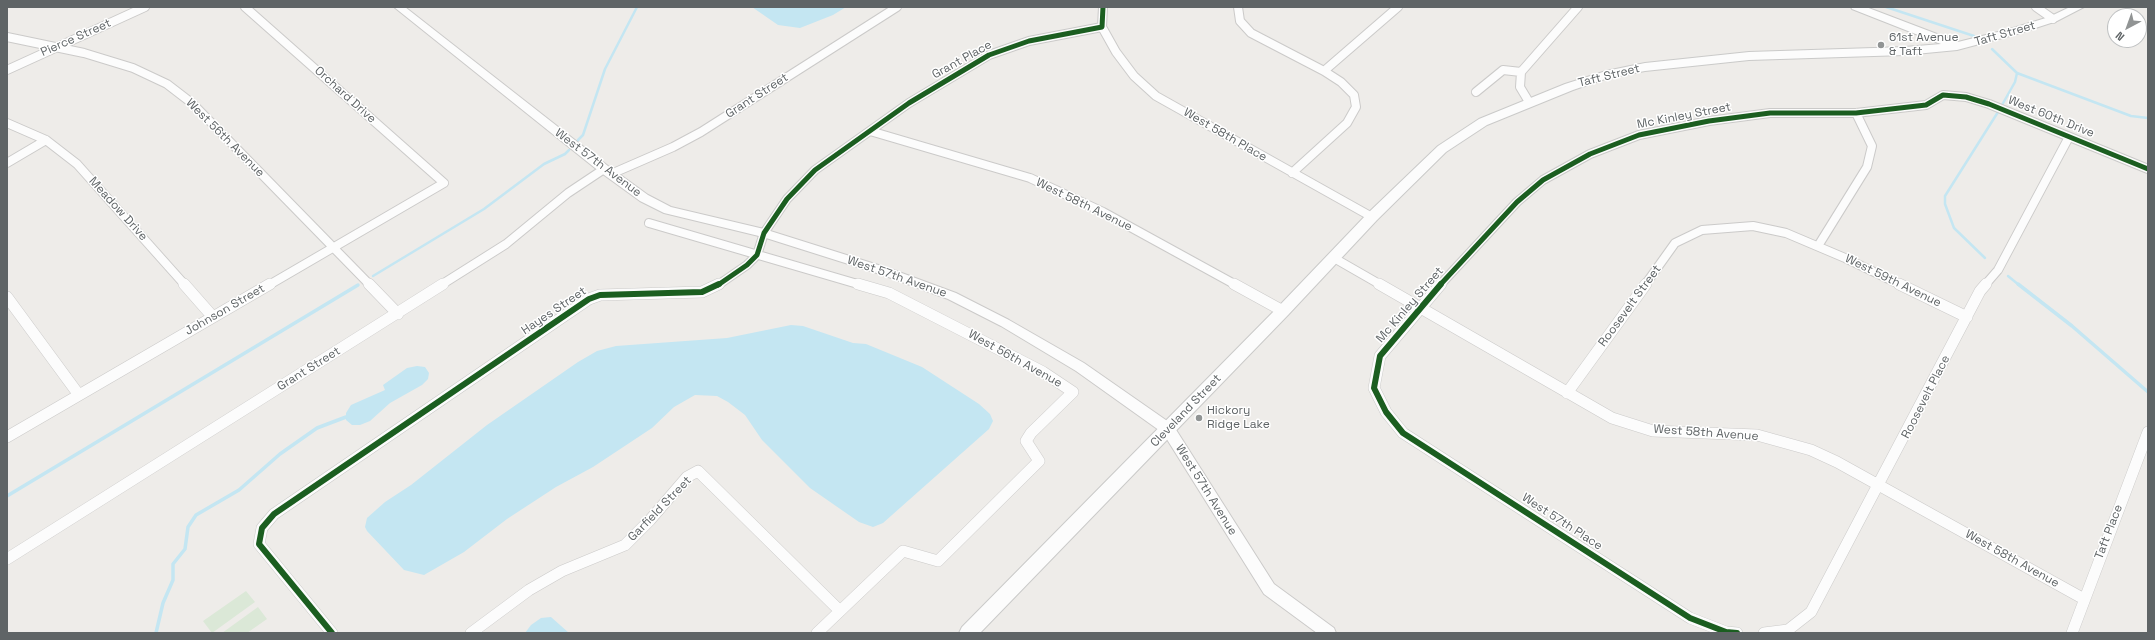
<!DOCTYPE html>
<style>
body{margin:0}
#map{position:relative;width:2155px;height:640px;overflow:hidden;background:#eeece9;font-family:"Space Grotesk",sans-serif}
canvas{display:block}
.frame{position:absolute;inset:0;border:8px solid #5f6466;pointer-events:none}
.north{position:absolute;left:2107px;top:8px;width:40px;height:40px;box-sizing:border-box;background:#fff;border:1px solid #bfc1c2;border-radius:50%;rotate:221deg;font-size:11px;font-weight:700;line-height:16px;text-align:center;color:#5f6466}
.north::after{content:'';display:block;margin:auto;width:14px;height:18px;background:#919494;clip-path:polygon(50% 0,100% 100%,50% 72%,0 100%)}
</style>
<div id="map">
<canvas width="2155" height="640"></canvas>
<div class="frame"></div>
<div class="north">N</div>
</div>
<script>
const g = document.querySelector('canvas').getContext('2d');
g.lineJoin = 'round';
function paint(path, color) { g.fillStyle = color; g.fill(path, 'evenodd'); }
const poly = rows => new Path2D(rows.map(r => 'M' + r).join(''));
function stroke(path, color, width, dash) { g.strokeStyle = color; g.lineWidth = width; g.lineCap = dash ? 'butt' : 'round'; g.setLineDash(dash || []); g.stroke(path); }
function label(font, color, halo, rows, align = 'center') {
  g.font = font + ' "Space Grotesk",sans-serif'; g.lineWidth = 3; g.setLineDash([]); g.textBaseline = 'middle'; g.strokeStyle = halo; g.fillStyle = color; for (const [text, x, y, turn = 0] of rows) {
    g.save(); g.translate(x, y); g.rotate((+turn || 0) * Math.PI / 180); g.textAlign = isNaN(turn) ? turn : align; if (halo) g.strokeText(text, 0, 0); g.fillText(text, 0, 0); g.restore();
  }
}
const green = poly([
 [246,591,255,602,212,633,203,621],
 [258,607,267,619,247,633,222,633]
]);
const water = poly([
 [752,7,846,7,833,15,800,28,778,25],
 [791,325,803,326,853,343,866,344,922,367,979,404,990,414,993,421,989,429,883,523,873,527,859,522,810,488,762,440,745,415,728,402,717,396,695,395,674,407,652,428,593,467,556,487,507,519,464,552,424,575,404,570,367,531,365,527,367,518,385,502,411,485,487,425,578,362,597,351,616,346,727,338],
 [417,366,425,367,429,373,428,379,422,385,390,403,370,421,360,425,352,425,346,420,346,413,351,405,385,390,383,385,407,368],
 [551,617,569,633,525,633,531,625,541,618]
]);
const streamFar1 = poly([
 [1886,7,1974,36],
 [1992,49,2017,73,2015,82,2002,105],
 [2017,73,2131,116,2148,118],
 [578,140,583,135,605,69,637,7],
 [1985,258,1954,228,1945,204,1945,196,1998,112],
 [373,276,484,209,544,164,565,154,569,150],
 [2008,276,2019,285]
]);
const stream = poly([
 [2018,284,2072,326,2148,392],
 [7,496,358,285],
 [156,633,163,603,173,580,173,564,185,549,188,527,196,515,239,490,280,454,317,428,346,417]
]);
const minorFar1 = poly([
 [245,7,444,183,269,285],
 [1238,7,1240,21,1251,33,1324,71,1341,82,1354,95,1356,107,1347,123,1292,173],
 [2036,7,2053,19],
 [1102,27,1116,52,1134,76,1156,96,1372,217],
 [7,37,84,53,133,68,167,84,193,104,370,285],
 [7,70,145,7],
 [1324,71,1398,7],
 [1476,92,1503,70,1521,72],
 [1529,102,1520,87,1521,72,1578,7],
 [7,123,46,140,77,164,185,285],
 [870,131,1030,178,1103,212,1236,285],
 [7,163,46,140],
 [611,174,673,147,701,132,897,7],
 [649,223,861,285],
 [1818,246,1867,167,1872,146,1856,113],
 [1334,258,1381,285],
 [441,285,506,244,568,193,604,169],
 [718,285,747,265,757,255,764,233,787,199,815,170,909,103,989,55,1029,41,1102,27,1103,7],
 [1440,285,1517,202,1543,180,1590,154,1639,135,1709,121,1770,113,1856,113,1926,105,1943,95,1966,97,1989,104,2148,169],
 [1645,285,1675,243,1702,230,1753,226,1786,233,1845,258,1901,285],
 [1985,285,1998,270,2069,137]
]);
const minor = poly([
 [184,284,213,317],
 [369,284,398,314],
 [1234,284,1283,311],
 [1379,284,1612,418,1653,431,1757,435,1811,450,1837,462,2084,599],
 [1441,284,1380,356,1374,388,1386,412,1403,433,1690,618,1726,632,1737,633],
 [1899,284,1967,317],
 [7,297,79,395],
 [1567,393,1646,284],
 [7,437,270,284],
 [7,559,443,284],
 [332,633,259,544,262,528,274,514,589,299,600,295,702,292,719,284],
 [471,633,529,590,562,571,625,545,650,520,687,477,698,471,840,611],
 [817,633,903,551,938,561,1039,461,1026,441,1031,433,1073,392,1043,372,889,293,858,284],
 [1764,633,1788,630,1811,612,1980,291,1986,284],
 [2072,633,2148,432]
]);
const tertiary = poly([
 [394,7,405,7,608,166,648,195,671,207,764,229,891,269,956,293,1009,320,1084,363,1173,425,1274,584,1334,628,1336,633,1317,633,1264,594,1163,433,1076,371,1001,326,948,299,883,275,763,237,664,213,640,201,600,172,394,7]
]);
const secondary = poly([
 [1851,7,1866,7,1958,42,2010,29,2049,17,2070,7,2084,7,2057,21,2017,34,1957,50,1905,55,1749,60,1645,71,1608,78,1573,90,1487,125,1446,152,1377,220,1288,315,980,633,959,633,962,627,1278,307,1367,214,1438,146,1479,119,1565,84,1606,71,1645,63,1749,52,1905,47,1941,44,1852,9,1851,7]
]);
const cyclewayFar1 = poly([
 [718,285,747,265,757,255,764,233,787,199,815,170,909,103,989,55,1029,41,1102,27,1103,7],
 [1440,285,1517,202,1543,180,1590,154,1639,135,1709,121,1770,113,1856,113,1926,105,1943,95,1966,97,1989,104,2148,169]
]);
const cycleway = poly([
 [1441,284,1380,356,1374,388,1386,412,1403,433,1690,618,1726,632,1737,633],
 [332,633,259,544,262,528,274,514,589,299,600,295,702,292,719,284]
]);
const markers = [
 [1881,45,4,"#919494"],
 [1199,418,4,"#919494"]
];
const streetNames = [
 ["Taft Street",2005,34,-16],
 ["Pierce Street",76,38,-24],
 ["Grant Place",962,60,-29],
 ["Taft Street",1609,76,-14],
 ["Orchard Drive",345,95,42],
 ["Grant Street",757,96,-33],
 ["Mc Kinley Street",1684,116,-11],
 ["West 60th Drive",2051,117,22],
 ["West 58th Place",1225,135,30],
 ["West 56th Avenue",225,138,45],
 ["West 57th Avenue",598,163,37],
 ["West 58th Avenue",1084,205,26],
 ["Meadow Drive",118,209,48],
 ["West 57th Avenue",897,277,19],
 ["West 59th Avenue",1893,281,26],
 ["Mc Kinley Street",1410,305,-49],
 ["Roosevelt Street",1630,306,-54],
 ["Johnson Street",225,310,-30],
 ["Hayes Street",554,311,-34],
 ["West 56th Avenue",1015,359,29],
 ["Grant Street",309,369,-32],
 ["Roosevelt Place",1926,397,-63],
 ["Cleveland Street",1186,411,-46],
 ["West 58th Avenue",1706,433,4],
 ["West 57th Avenue",1206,490,58],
 ["Garfield Street",660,509,-46],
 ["West 57th Place",1562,522,33],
 ["Taft Place",2109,532,-69],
 ["West 58th Avenue",2012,559,29]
];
const poiNames = [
 ["61st Avenue",1889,38],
 ["& Taft",1889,52],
 ["Hickory",1207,411],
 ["Ridge Lake",1207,425]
];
paint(green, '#dbe8d7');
paint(water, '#c4e6f2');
stroke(streamFar1, '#c4e6f2', 2.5);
stroke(stream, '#c4e6f2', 3.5);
stroke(minorFar1, '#cbcac9', 10);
stroke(minor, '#cbcac9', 12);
stroke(tertiary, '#cbcac9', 2);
stroke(secondary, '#cacac9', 2);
stroke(minorFar1, '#fcfcfc', 8);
stroke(minor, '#fcfcfc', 11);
paint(tertiary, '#fcfcfc');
paint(secondary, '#fcfcfc');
stroke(cyclewayFar1, '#1b5e20', 5);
stroke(cycleway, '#1b5e20', 6);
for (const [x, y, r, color] of markers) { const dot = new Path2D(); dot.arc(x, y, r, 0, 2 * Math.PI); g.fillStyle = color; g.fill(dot); stroke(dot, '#fff', 1.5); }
label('12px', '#5f6466', '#fff', streetNames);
label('12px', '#5f6466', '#fff', poiNames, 'left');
</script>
